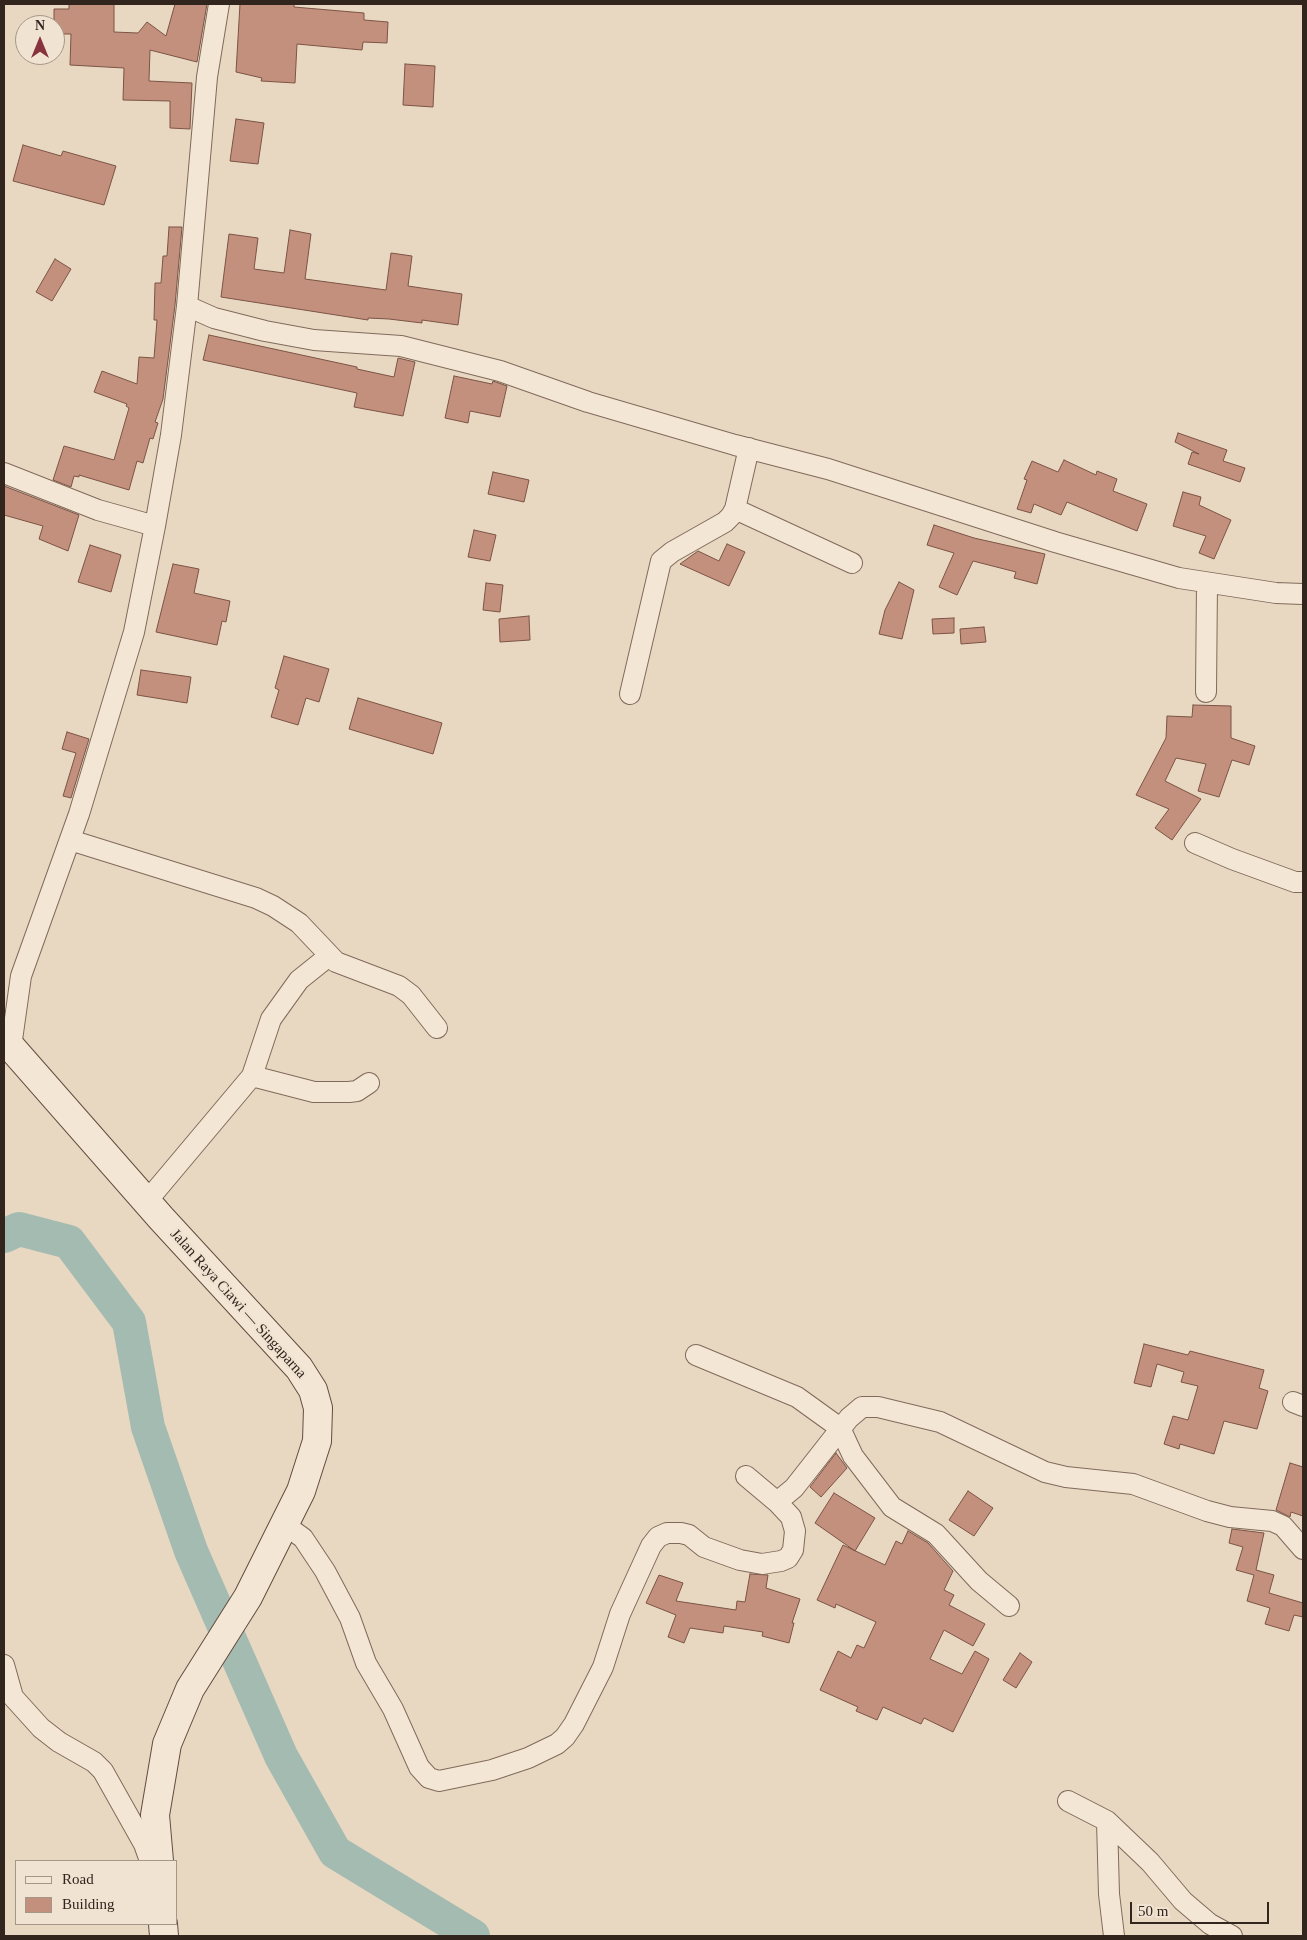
<!DOCTYPE html>
<meta charset="utf-8">
<style>
body{margin:0}
#map{position:relative;width:1307px;height:1940px;overflow:hidden;background:#e8d8c2;font-family:"Times New Roman",serif}
canvas{display:block}
.frame{position:absolute;inset:0;border:5px solid #31251e;pointer-events:none}
.legend{position:absolute;left:15px;top:1860px;width:162px;height:65px;box-sizing:border-box;background:#f1e3d1;border:1px solid #a49789;margin:0;padding:6px 9px;list-style:none;font-size:15px;color:#31251e}
.legend li{display:flex;align-items:center;gap:10px;height:25px}
.legend b{width:25px;border:1px solid #a49789}
.north{position:absolute;left:15px;top:15px;width:50px;height:50px;box-sizing:border-box;background:#f1e3d1;border:1px solid #a49789;border-radius:50%;rotate:0deg;font-size:14px;font-weight:700;line-height:20px;text-align:center;color:#31251e}
.north::after{content:'';display:block;margin:auto;width:18px;height:22px;background:#88323e;clip-path:polygon(50% 0,100% 100%,50% 72%,0 100%)}
.scale{position:absolute;left:1130px;top:1902px;width:139px;height:22px;box-sizing:border-box;border:2px solid #31251e;border-top:0;padding-left:6px;font-size:15px;line-height:18px;white-space:nowrap;color:#31251e;-webkit-text-stroke:4px #f1e3d1;paint-order:stroke}
</style>
<div id="map">
<canvas width="1307" height="1940"></canvas>
<div class="frame"></div>
<ul class="legend">
<li><b style="height:6px;background:#f4e6d4"></b>Road</li>
<li><b style="height:14px;background:#c2907c"></b>Building</li>
</ul>
<div class="north">N</div>
<div class="scale">50 m</div>
</div>
<script>
const g = document.querySelector('canvas').getContext('2d');
g.lineJoin = 'round';
const poly = rows => new Path2D(rows.map(r => 'M' + r).join(''));
function stroke(path, color, width, dash) { g.strokeStyle = color; g.lineWidth = width; g.lineCap = dash ? 'butt' : 'round'; g.setLineDash(dash || []); g.stroke(path); }
function paint(path, color) { g.fillStyle = color; g.fill(path, 'evenodd'); }
function label(font, color, halo, rows, align = 'center') {
  g.font = font + ' "Times New Roman",serif'; g.lineWidth = 5; g.setLineDash([]); g.textBaseline = 'middle'; g.strokeStyle = halo; g.fillStyle = color; for (const [text, x, y, turn = 0] of rows) {
    g.save(); g.translate(x, y); g.rotate((+turn || 0) * Math.PI / 180); g.textAlign = isNaN(turn) ? turn : align; if (halo) g.strokeText(text, 0, 0); g.fillText(text, 0, 0); g.restore();
  }
}
const river = poly([
 [4,1236,19,1229,69,1242,129,1322,148,1427,191,1551,281,1756,335,1852,473,1936]
]);
const building = poly([
 [69,4,114,4,114,32,138,33,147,22,166,36,175,4,207,4,197,62,150,50,149,81,192,83,190,129,170,128,170,101,123,100,124,68,70,65,71,34,55,34,54,25,54,9,69,9,69,4],
 [240,4,294,4,294,7,364,13,364,20,388,22,387,43,363,42,362,50,297,44,295,83,261,81,262,78,236,72,240,4],
 [405,64,435,66,433,107,403,105,405,64],
 [236,119,264,123,258,164,230,161,236,119],
 [23,145,61,156,63,151,116,166,104,205,13,181,23,145],
 [169,227,182,227,175,305,163,399,155,422,158,423,153,439,150,438,143,463,137,461,129,490,79,475,79,477,74,476,71,487,53,480,64,446,114,460,129,408,126,406,127,404,94,392,102,371,137,384,139,357,154,358,157,320,154,320,155,283,161,283,163,256,167,256,169,227],
 [290,230,311,234,305,279,386,290,391,253,412,256,408,286,462,294,458,325,422,320,422,323,389,319,368,318,368,320,221,297,229,234,258,238,254,269,284,273,290,230],
 [55,259,71,269,52,301,36,292,55,259],
 [209,335,357,367,357,369,394,377,398,358,415,362,403,416,354,407,357,393,203,360,209,335],
 [454,376,492,384,493,381,507,386,500,417,470,411,468,423,445,418,454,376],
 [1178,433,1227,450,1223,461,1245,468,1240,482,1188,464,1192,452,1199,454,1175,442,1178,433],
 [1064,460,1096,475,1097,471,1117,479,1113,491,1147,504,1137,531,1067,502,1061,515,1034,504,1031,513,1017,509,1027,480,1024,479,1032,461,1058,472,1064,460],
 [493,472,529,480,524,502,488,494,493,472],
 [4,486,79,515,68,551,39,539,43,526,4,515,4,486],
 [1183,492,1201,497,1199,505,1231,520,1214,559,1199,553,1206,536,1173,526,1183,492],
 [934,525,974,538,1045,554,1037,584,1014,578,1016,572,973,561,957,595,939,587,954,553,927,545,934,525],
 [474,530,496,535,490,561,468,557,474,530],
 [727,544,745,552,729,586,680,564,698,551,719,561,727,544],
 [90,545,121,555,111,592,78,582,90,545],
 [173,564,199,569,194,593,230,601,226,622,222,621,217,645,156,632,173,564],
 [899,582,914,590,902,639,879,634,885,610,899,582],
 [486,583,503,585,500,612,483,610,486,583],
 [529,616,530,640,500,642,499,619,529,616],
 [954,618,954,633,933,634,932,619,954,618],
 [984,627,986,642,961,644,960,629,984,627],
 [284,656,329,669,319,702,306,698,298,725,271,717,279,690,275,688,284,656],
 [141,670,191,677,187,703,137,695,141,670],
 [358,698,442,723,433,754,349,729,358,698],
 [1193,705,1231,706,1231,738,1255,746,1249,765,1232,760,1219,797,1198,791,1206,764,1176,758,1165,781,1201,799,1172,840,1155,828,1169,809,1136,795,1166,738,1167,716,1192,717,1193,705],
 [67,732,89,739,71,798,63,796,76,753,62,749,67,732],
 [1144,1344,1188,1355,1190,1351,1264,1370,1259,1388,1268,1391,1257,1429,1224,1421,1214,1454,1180,1444,1179,1449,1164,1444,1173,1416,1188,1420,1198,1386,1181,1382,1184,1372,1157,1364,1151,1387,1134,1383,1144,1344],
 [836,1453,847,1468,821,1497,810,1487,836,1453],
 [1290,1463,1303,1467,1303,1516,1291,1512,1290,1517,1276,1510,1290,1463],
 [968,1491,993,1508,974,1536,949,1520,968,1491],
 [834,1493,875,1518,855,1551,815,1523,834,1493],
 [1232,1529,1264,1533,1256,1570,1274,1575,1269,1593,1303,1603,1303,1617,1294,1615,1289,1631,1265,1624,1270,1608,1247,1601,1254,1575,1236,1570,1243,1547,1229,1543,1232,1529],
 [908,1531,928,1543,953,1571,944,1590,954,1595,949,1605,985,1624,973,1646,944,1630,930,1659,962,1674,975,1651,989,1659,953,1732,924,1718,921,1724,883,1707,877,1720,856,1711,858,1707,820,1690,838,1651,851,1658,857,1645,864,1648,876,1622,836,1604,835,1608,817,1600,843,1545,885,1565,896,1541,902,1544,908,1531],
 [750,1574,768,1575,766,1588,800,1599,792,1623,794,1623,789,1643,762,1636,763,1632,724,1626,723,1633,690,1628,684,1643,668,1637,676,1615,646,1603,659,1575,683,1583,676,1601,736,1610,737,1601,745,1602,750,1574],
 [1020,1653,1032,1662,1016,1688,1003,1680,1020,1653]
]);
const street = poly([
 [187,306,214,318,265,331,314,340,401,346,500,371,588,402,735,445,828,469,1055,542,1179,578,1276,593,1303,594],
 [4,473,98,510,155,526],
 [735,509,852,563],
 [1206,692,1207,583],
 [630,694,661,561,672,552,725,522,731,516,735,509,749,448],
 [70,840,256,898,273,906,299,923,336,962,399,986,411,995,437,1028],
 [1195,843,1232,859,1295,882,1303,882],
 [11,1047,21,976,79,814,134,632,155,526,171,435,187,306,207,77,219,4],
 [252,1076,314,1092,349,1092,357,1091,369,1083],
 [147,1201,252,1076,271,1019,299,980,329,956],
 [696,1355,797,1397,840,1428,853,1456,892,1507,936,1534,979,1581,1009,1606],
 [1293,1402,1303,1406],
 [746,1476,777,1502],
 [285,1525,303,1538,325,1571,350,1618,366,1663,393,1709,419,1767,429,1778,439,1781,492,1770,528,1758,557,1744,565,1737,574,1724,603,1667,620,1614,651,1546,658,1537,667,1533,681,1533,689,1535,704,1547,740,1560,762,1564,781,1561,788,1558,793,1550,795,1531,791,1517,777,1502,794,1488,849,1418,862,1407,878,1407,940,1422,1045,1472,1066,1477,1133,1484,1207,1511,1230,1517,1272,1521,1283,1526,1303,1549],
 [4,1665,13,1697,41,1728,59,1742,94,1762,103,1771,144,1844,150,1861],
 [1068,1801,1107,1821,1150,1862,1183,1901,1210,1924,1232,1936],
 [1107,1821,1109,1894,1114,1936]
]);
const secondary = poly([
 [4,1039,161,1218,299,1368,313,1390,318,1408,317,1441,301,1491,248,1597,190,1689,167,1744,155,1815,159,1861],
 [163,1924,164,1936]
]);
const streetNames = [
 ["Jalan Raya Ciawi — Singaparna",238,1304,48]
];
stroke(river, '#a4bbb1', 34);
paint(building, '#c2907c');
stroke(building, '#7c5344', 1);
stroke(street, '#806a5b', 22);
stroke(secondary, '#624c3f', 30);
stroke(street, '#f4e6d4', 20);
stroke(secondary, '#f4e6d4', 28);
label('15px', '#31251e', '#f1e3d1', streetNames);
</script>
